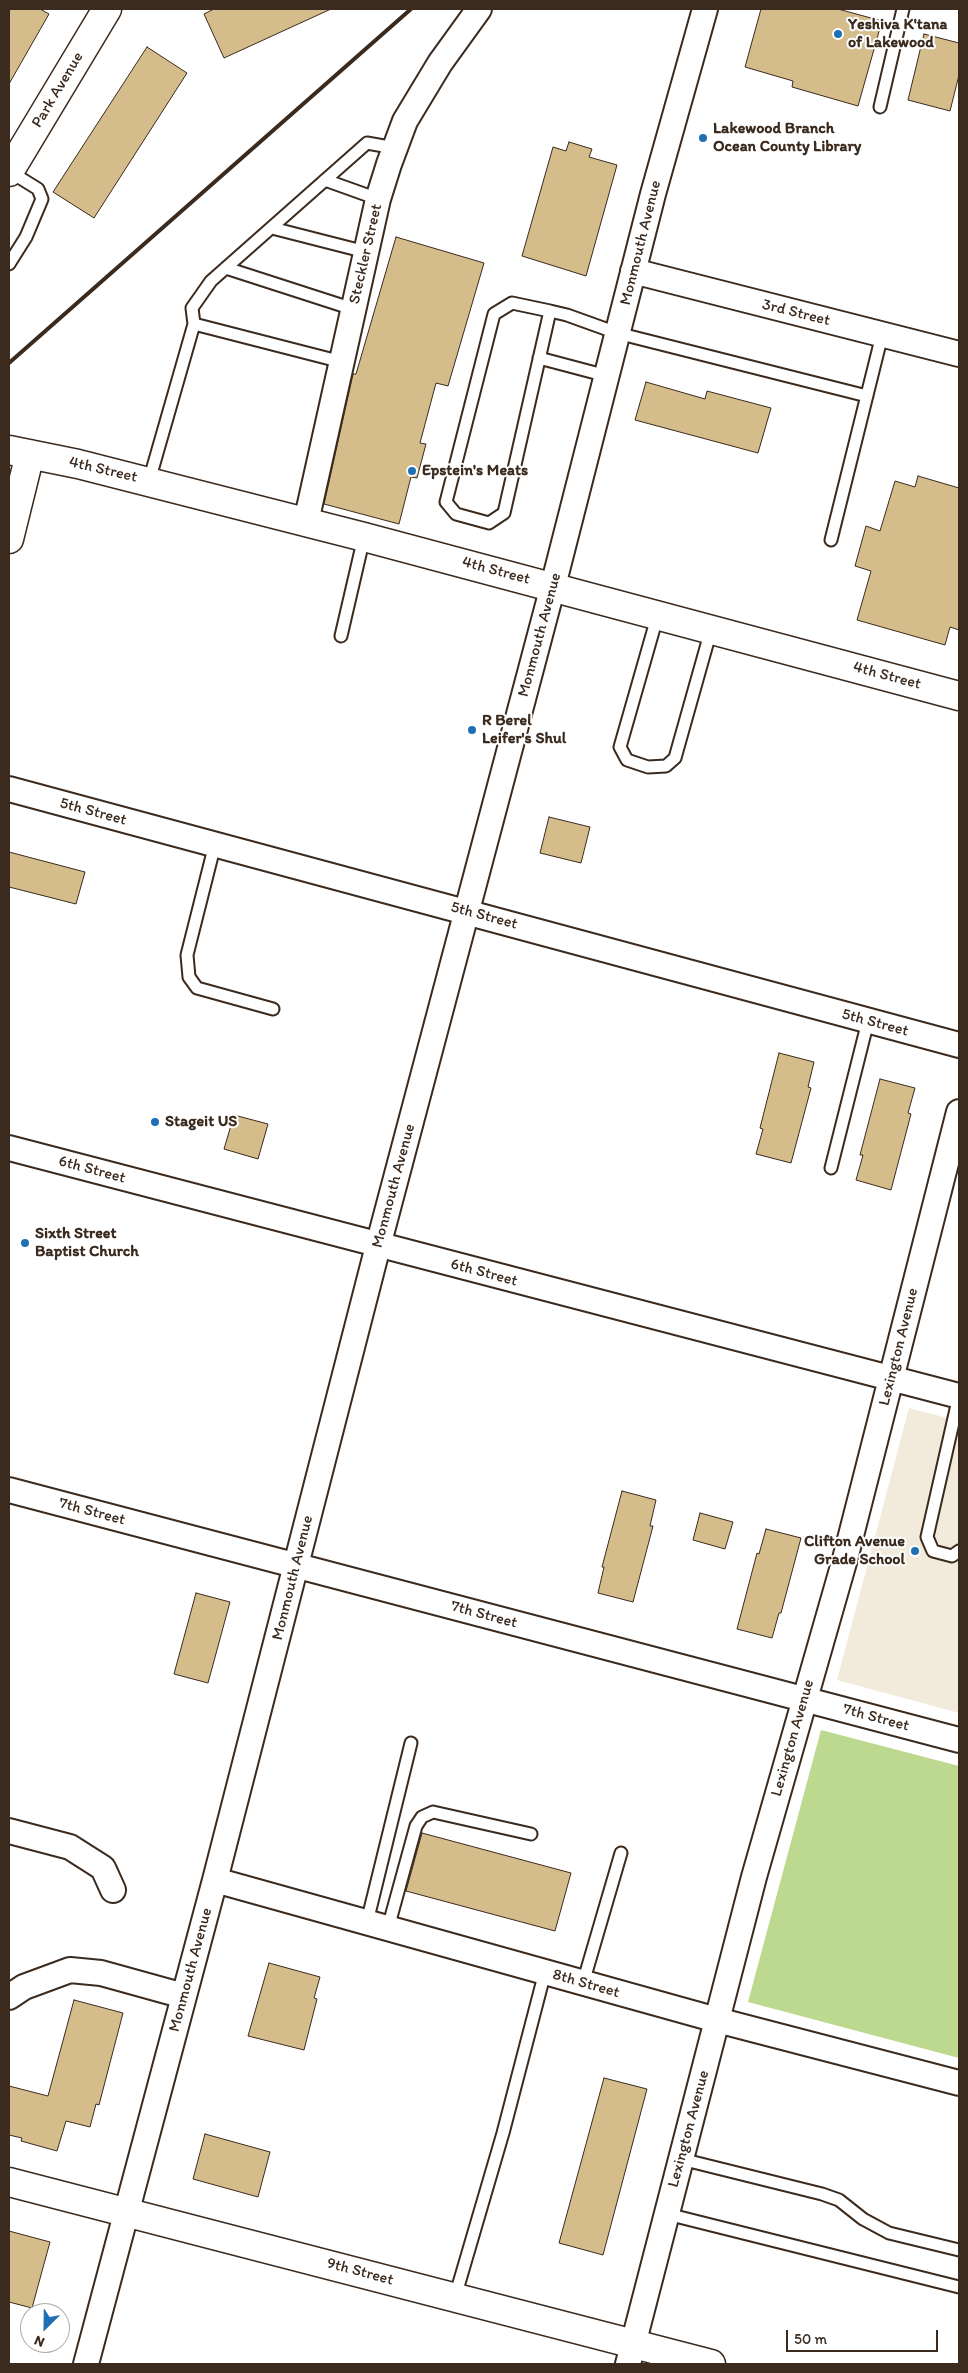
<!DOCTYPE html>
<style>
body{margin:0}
#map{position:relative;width:968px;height:2373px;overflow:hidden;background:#fff;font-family:Itim,sans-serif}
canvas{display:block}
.frame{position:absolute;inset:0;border:10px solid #3b2a1e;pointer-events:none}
.north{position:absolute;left:20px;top:2303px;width:50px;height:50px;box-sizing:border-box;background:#fff;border:1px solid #b1aaa5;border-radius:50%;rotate:203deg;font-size:14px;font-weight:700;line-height:20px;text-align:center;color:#3b2a1e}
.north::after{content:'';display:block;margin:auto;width:18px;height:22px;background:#1f6fb2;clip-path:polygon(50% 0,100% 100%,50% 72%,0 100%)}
.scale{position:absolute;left:786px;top:2330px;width:152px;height:22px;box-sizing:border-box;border:2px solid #3b2a1e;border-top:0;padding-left:6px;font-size:15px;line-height:18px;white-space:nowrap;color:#3b2a1e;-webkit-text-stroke:4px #fff;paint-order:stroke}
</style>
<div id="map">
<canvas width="968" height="2373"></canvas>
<div class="frame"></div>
<div class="north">N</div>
<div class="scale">50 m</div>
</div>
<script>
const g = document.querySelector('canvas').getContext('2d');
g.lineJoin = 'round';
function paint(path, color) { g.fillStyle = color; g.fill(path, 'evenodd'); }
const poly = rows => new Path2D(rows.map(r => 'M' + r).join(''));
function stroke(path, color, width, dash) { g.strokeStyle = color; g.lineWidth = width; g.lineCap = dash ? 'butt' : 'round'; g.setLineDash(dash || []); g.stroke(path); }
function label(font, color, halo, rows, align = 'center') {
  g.font = font + ' Itim,sans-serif'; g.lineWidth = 4; g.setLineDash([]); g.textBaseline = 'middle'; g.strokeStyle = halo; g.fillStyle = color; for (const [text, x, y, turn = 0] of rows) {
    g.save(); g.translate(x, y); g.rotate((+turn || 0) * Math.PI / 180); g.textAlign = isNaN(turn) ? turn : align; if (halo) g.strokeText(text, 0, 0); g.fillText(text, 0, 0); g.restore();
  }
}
const built = poly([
 [909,1408,959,1421,959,1713,837,1680]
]);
const green = poly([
 [821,1730,959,1766,959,2058,748,2002]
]);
const building = poly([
 [9,9,40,9,49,14,9,84,9,9],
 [214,9,331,9,224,58,204,14,214,9],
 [761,9,838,9,882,21,858,106,792,87,793,81,745,67,761,9],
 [924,34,959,43,959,75,950,111,908,100,924,34],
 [147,47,187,73,94,218,53,192,147,47],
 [569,142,592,149,589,157,617,165,586,276,522,256,553,147,566,151,569,142],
 [396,237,484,263,448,386,436,383,420,443,426,444,417,478,411,477,399,524,324,504,353,374,356,374,396,237],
 [646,382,705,399,707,391,771,408,758,453,635,420,646,382],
 [918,476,959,488,959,630,950,627,945,645,857,620,871,571,855,566,866,526,880,531,895,481,915,487,918,476],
 [549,817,590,827,581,863,540,853,549,817],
 [9,852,85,872,76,904,9,887,9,852],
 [779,1053,814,1062,808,1087,811,1088,791,1163,756,1154,763,1129,760,1128,779,1053],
 [880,1079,915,1088,908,1113,911,1114,891,1190,856,1180,863,1155,860,1155,880,1079],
 [234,1115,268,1124,258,1159,224,1149,234,1115],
 [622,1491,656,1500,650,1526,653,1526,633,1602,598,1593,604,1567,602,1567,622,1491],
 [700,1513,733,1522,725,1549,693,1540,700,1513],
 [766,1529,801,1538,781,1613,779,1613,772,1638,737,1629,757,1553,759,1554,766,1529],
 [196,1593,230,1602,208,1683,174,1674,196,1593],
 [422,1833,571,1873,555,1931,406,1891,422,1833],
 [269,1963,320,1977,314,1998,317,1999,304,2050,248,2036,269,1963],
 [74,2000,123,2013,99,2105,96,2104,90,2127,66,2121,57,2151,21,2141,22,2138,9,2135,9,2086,48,2096,74,2000],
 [604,2078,647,2089,603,2255,559,2243,604,2078],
 [205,2134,270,2152,258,2197,193,2179,205,2134],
 [9,2231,50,2242,32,2308,9,2302,9,2231]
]);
const service = poly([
 [880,107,903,9],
 [325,180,378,199],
 [272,228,366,252],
 [9,264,26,237,42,199,38,189,9,171],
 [226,268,353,309],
 [550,311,504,513,489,523,456,514,446,502,494,314,512,303,550,311,567,315,617,333,867,396],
 [539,358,607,376],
 [342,362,194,324,192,308,211,281,367,143,395,148],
 [149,481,194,324],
 [831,540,882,335],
 [658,614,620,747,627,760,648,767,666,766,675,758,711,630],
 [341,636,364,537],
 [215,844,187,955,189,977,197,988,273,1009],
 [831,1168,868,1021],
 [959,1396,927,1537,933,1551,952,1556,959,1551],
 [367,1922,411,1743],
 [388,1928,416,1826,422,1817,433,1812,531,1834],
 [583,1983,621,1853],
 [681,2159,822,2194,839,2200,863,2219,889,2233,959,2250],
 [667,2214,959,2287],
 [455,2297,503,2133,545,1972]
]);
const minor = poly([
 [633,271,959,354],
 [306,522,378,199,389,164,405,121,440,63,479,9],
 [9,789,959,1045],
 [9,1148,959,1396],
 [9,1490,959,1740],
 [9,1831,70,1847,103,1868,113,1890],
 [215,1880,717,2020,959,2083],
 [9,1997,24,1987,70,1970,101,1973,184,1996],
 [86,2364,215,1880,378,1246,553,586,653,194,705,9],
 [628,2364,754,1877,845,1559,959,1112]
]);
const tertiary = poly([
 [9,172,107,9],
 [9,450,78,464,364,537,959,696],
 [9,539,30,454]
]);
const secondary = poly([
 [9,2182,711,2364]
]);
const rail = poly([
 [9,363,411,9]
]);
const markers = [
 [838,34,5,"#1f6fb2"],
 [703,138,5,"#1f6fb2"],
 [412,471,5,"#1f6fb2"],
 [472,730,5,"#1f6fb2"],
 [155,1122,5,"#1f6fb2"],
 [25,1243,5,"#1f6fb2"],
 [915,1551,5,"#1f6fb2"]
];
const poiNames = [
 ["Yeshiva K'tana",848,25],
 ["of Lakewood",848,43],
 ["Lakewood Branch",713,129],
 ["Ocean County Library",713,147],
 ["Epstein's Meats",422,471],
 ["R Berel",482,721],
 ["Leifer's Shul",482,739],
 ["Stageit US",165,1122],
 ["Sixth Street",35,1234],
 ["Baptist Church",35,1252],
 ["Clifton Avenue",905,1542,"right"],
 ["Grade School",905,1560,"right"]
];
const streetNames = [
 ["Park Avenue",58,90,-59],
 ["Monmouth Avenue",641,243,-76],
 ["Steckler Street",366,254,-77],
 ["3rd Street",796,313,14],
 ["4th Street",103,470,13],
 ["4th Street",496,571,15],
 ["Monmouth Avenue",540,635,-75],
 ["4th Street",887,676,15],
 ["5th Street",93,812,15],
 ["5th Street",484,916,15],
 ["5th Street",875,1023,15],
 ["6th Street",92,1170,15],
 ["Monmouth Avenue",394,1186,-75],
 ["6th Street",484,1273,15],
 ["Lexington Avenue",899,1347,-76],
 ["7th Street",92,1512,15],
 ["Monmouth Avenue",293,1578,-76],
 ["7th Street",484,1615,15],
 ["7th Street",876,1718,15],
 ["Lexington Avenue",793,1738,-74],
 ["Monmouth Avenue",191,1970,-75],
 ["8th Street",586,1984,16],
 ["Lexington Avenue",689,2129,-75],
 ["9th Street",360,2272,15]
];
paint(built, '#f2ebdc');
paint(green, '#bdd990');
paint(building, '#d4bc8b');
stroke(building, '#3b2a1e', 1);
stroke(service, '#3b2a1e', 15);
stroke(minor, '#3b2a1e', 28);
stroke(tertiary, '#3b2a1e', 31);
stroke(secondary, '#3b2a1e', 31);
stroke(service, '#fff', 11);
stroke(minor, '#fff', 24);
stroke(tertiary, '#fff', 28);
stroke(secondary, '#fff', 28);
stroke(rail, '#3b2a1e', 4);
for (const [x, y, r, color] of markers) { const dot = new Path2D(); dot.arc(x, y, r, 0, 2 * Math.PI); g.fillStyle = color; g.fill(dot); stroke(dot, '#fff', 2); }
label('bold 16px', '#3b2a1e', '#fff', poiNames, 'left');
label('16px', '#3b2a1e', '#fff', streetNames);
</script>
